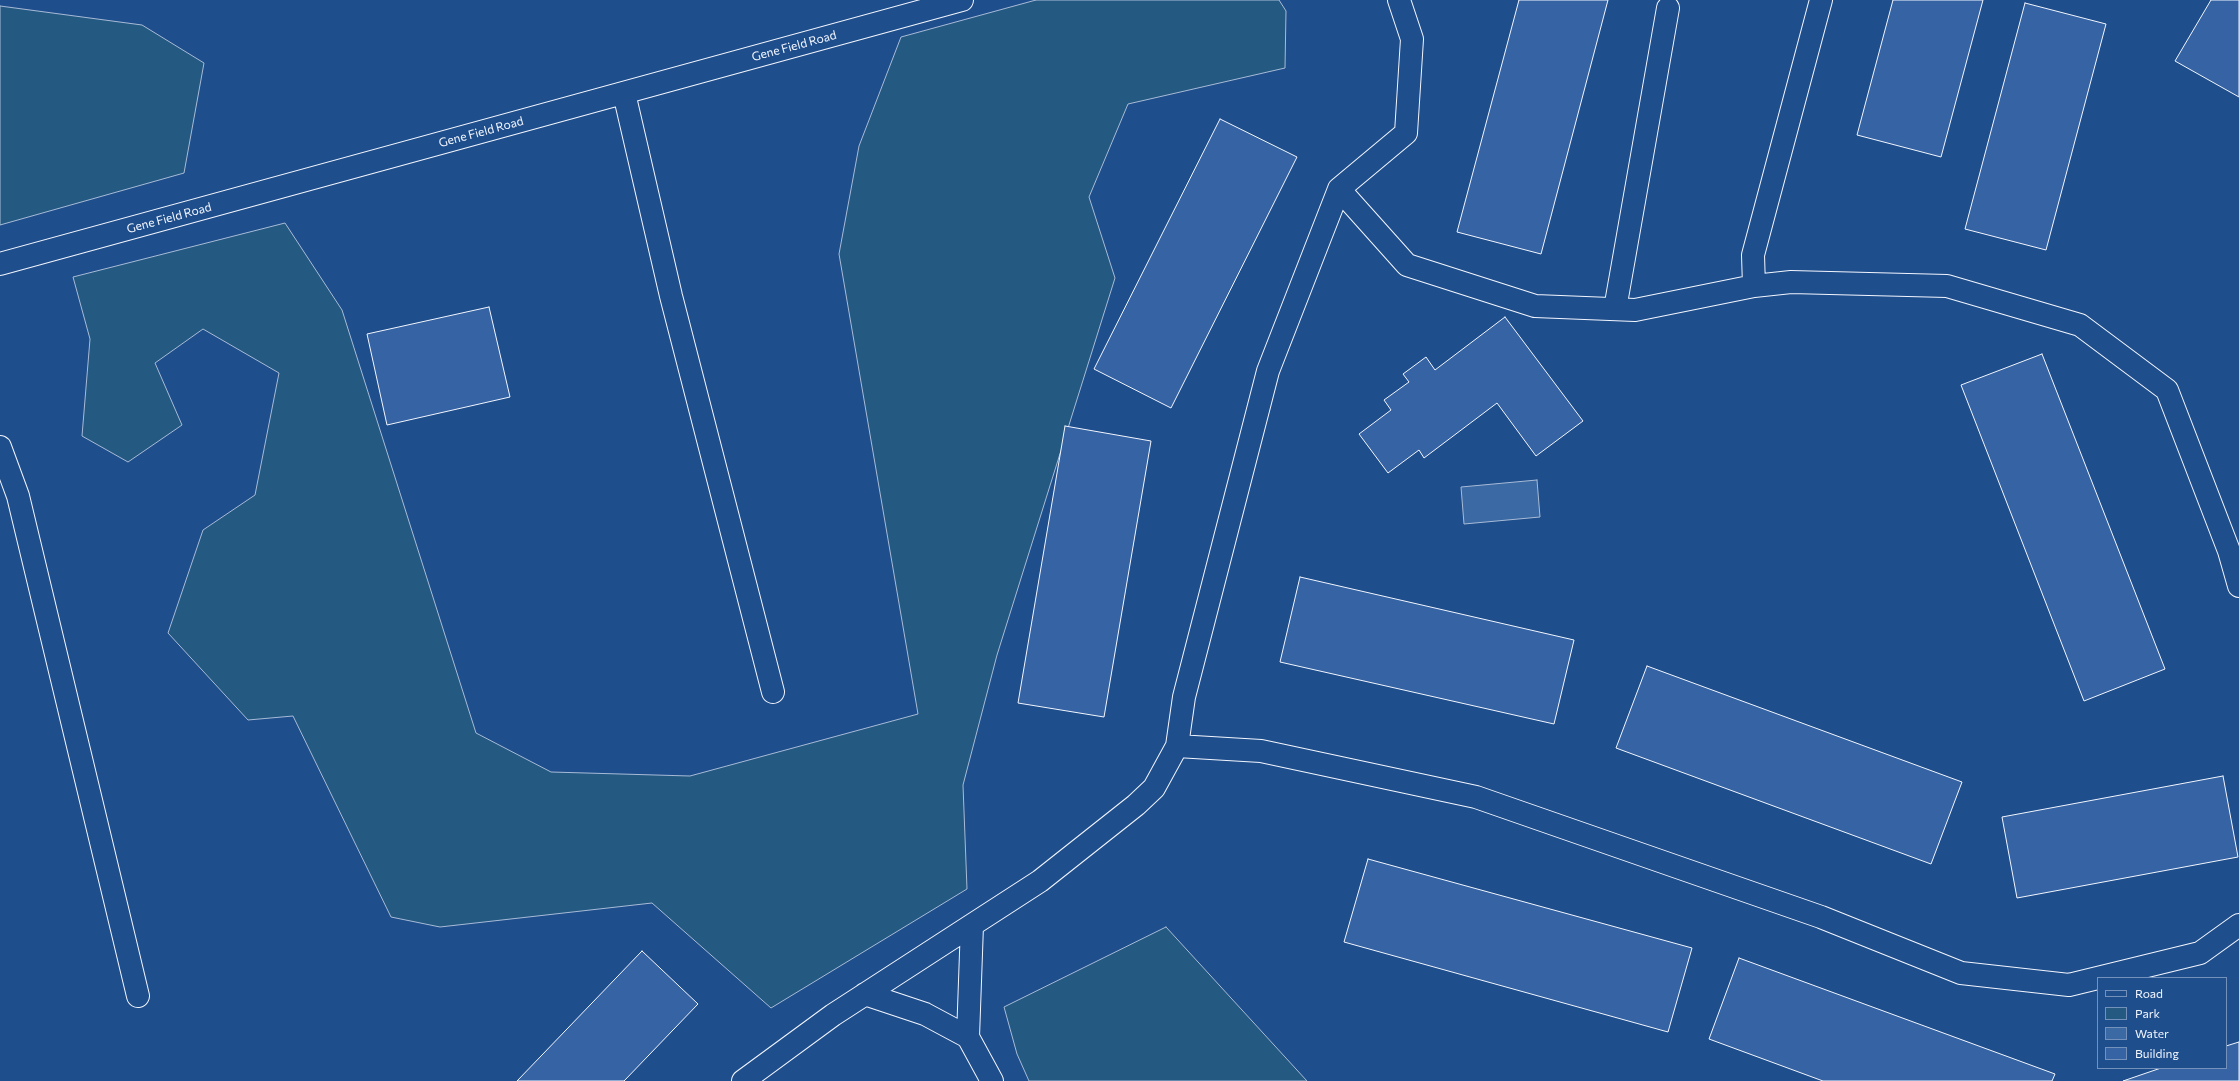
<!DOCTYPE html>
<style>
body{margin:0}
#map{position:relative;width:2239px;height:1081px;overflow:hidden;background:#1f4e8c;font-family:Commissioner,sans-serif}
canvas{display:block}
.legend{position:absolute;left:2097px;top:977px;width:130px;height:92px;box-sizing:border-box;background:#1f4e8c;border:1px solid #7391ba;margin:0;padding:5px 7px;list-style:none;font-size:12px;color:#f2f6ff}
.legend li{display:flex;align-items:center;gap:8px;height:20px}
.legend b{width:20px;border:1px solid #7391ba}
</style>
<div id="map">
<canvas width="2239" height="1081"></canvas>
<ul class="legend">
<li><b style="height:5px;background:#1f4e8c"></b>Road</li>
<li><b style="height:11px;background:#245a82"></b>Park</li>
<li><b style="height:11px;background:#3b69a3"></b>Water</li>
<li><b style="height:11px;background:#3563a3"></b>Building</li>
</ul>
</div>
<script>
const g = document.querySelector('canvas').getContext('2d');
g.lineJoin = 'round';
function paint(path, color) { g.fillStyle = color; g.fill(path, 'evenodd'); }
const poly = rows => new Path2D(rows.map(r => 'M' + r).join(''));
function stroke(path, color, width, dash) { g.strokeStyle = color; g.lineWidth = width; g.lineCap = dash ? 'butt' : 'round'; g.setLineDash(dash || []); g.stroke(path); }
function label(font, color, halo, rows, align = 'center') {
  g.font = font + ' Commissioner,sans-serif'; g.lineWidth = 3; g.setLineDash([]); g.textBaseline = 'middle'; g.strokeStyle = halo; g.fillStyle = color; for (const [text, x, y, turn = 0] of rows) {
    g.save(); g.translate(x, y); g.rotate((+turn || 0) * Math.PI / 180); g.textAlign = isNaN(turn) ? turn : align; if (halo) g.strokeText(text, 0, 0); g.fillText(text, 0, 0); g.restore();
  }
}
const green = poly([
 [1036,0,1279,0,1286,11,1285,68,1128,104,1089,197,1115,278,997,655,963,785,967,889,771,1008,652,903,440,927,391,917,293,716,248,720,168,633,203,530,255,495,279,373,203,329,155,363,182,425,128,462,82,436,90,339,73,277,285,223,342,310,476,733,551,772,690,776,918,714,839,254,859,146,901,37,1036,0],
 [0,6,142,25,204,63,184,173,0,225,0,6],
 [1166,927,1307,1081,1029,1081,1017,1054,1004,1007,1166,927]
]);
const water = poly([
 [1537,480,1540,517,1464,524,1461,487,1537,480]
]);
const building = poly([
 [1519,0,1608,0,1541,254,1457,232,1519,0],
 [1893,0,1983,0,1941,157,1857,135,1893,0],
 [2211,0,2239,0,2239,97,2175,61,2211,0],
 [2025,3,2106,24,2046,250,1965,229,2025,3],
 [1220,119,1297,157,1171,408,1094,369,1220,119],
 [489,307,510,397,387,425,367,334,489,307],
 [1505,317,1583,421,1536,456,1497,403,1424,458,1419,450,1388,473,1359,434,1391,410,1384,400,1409,382,1403,374,1426,357,1435,370,1505,317],
 [2042,354,2165,669,2084,701,1961,385,2042,354],
 [1065,426,1151,441,1104,717,1018,703,1065,426],
 [1300,577,1574,640,1554,724,1280,662,1300,577],
 [1647,666,1962,782,1931,864,1616,748,1647,666],
 [2223,776,2238,857,2017,898,2002,817,2223,776],
 [1368,859,1692,948,1668,1032,1344,942,1368,859],
 [642,951,698,1004,624,1081,517,1081,642,951],
 [1739,958,2055,1074,2052,1081,1823,1081,1709,1039,1739,958],
 [2239,1042,2239,1081,2123,1081,2161,1068,2226,1068,2226,1046,2239,1042]
]);
const minor = poly([
 [624,93,671,296,773,692],
 [1339,189,1407,265,1535,306,1635,310,1754,286,1791,282,1947,286,2080,325,2167,390,2229,551,2239,586],
 [0,264,962,0],
 [1754,286,1753,255,1821,0],
 [1615,309,1668,8],
 [0,447,18,496,138,996],
 [1177,746,1261,751,1476,797,1821,917,1961,973,2069,985,2200,953,2239,925],
 [865,994,925,1014,968,1037],
 [743,1081,833,1015,972,925],
 [992,1081,968,1037,972,925,1040,881,1136,805,1154,788,1177,746,1184,697,1268,371,1339,189,1406,133,1412,39,1399,0]
]);
const streetNames = [
 ["Gene Field Road",794,46,-15],
 ["Gene Field Road",481,132,-15],
 ["Gene Field Road",169,218,-15]
];
paint(green, '#245a82');
stroke(green, '#a8bbd7', 1);
paint(water, '#3b69a3');
stroke(water, '#a8bbd7', 1);
paint(building, '#3563a3');
stroke(building, '#f2f6ff', 1);
stroke(minor, '#f2f6ff', 24);
stroke(minor, '#1f4e8c', 22);
label('12px', '#f2f6ff', '#1f4e8c', streetNames);
</script>
